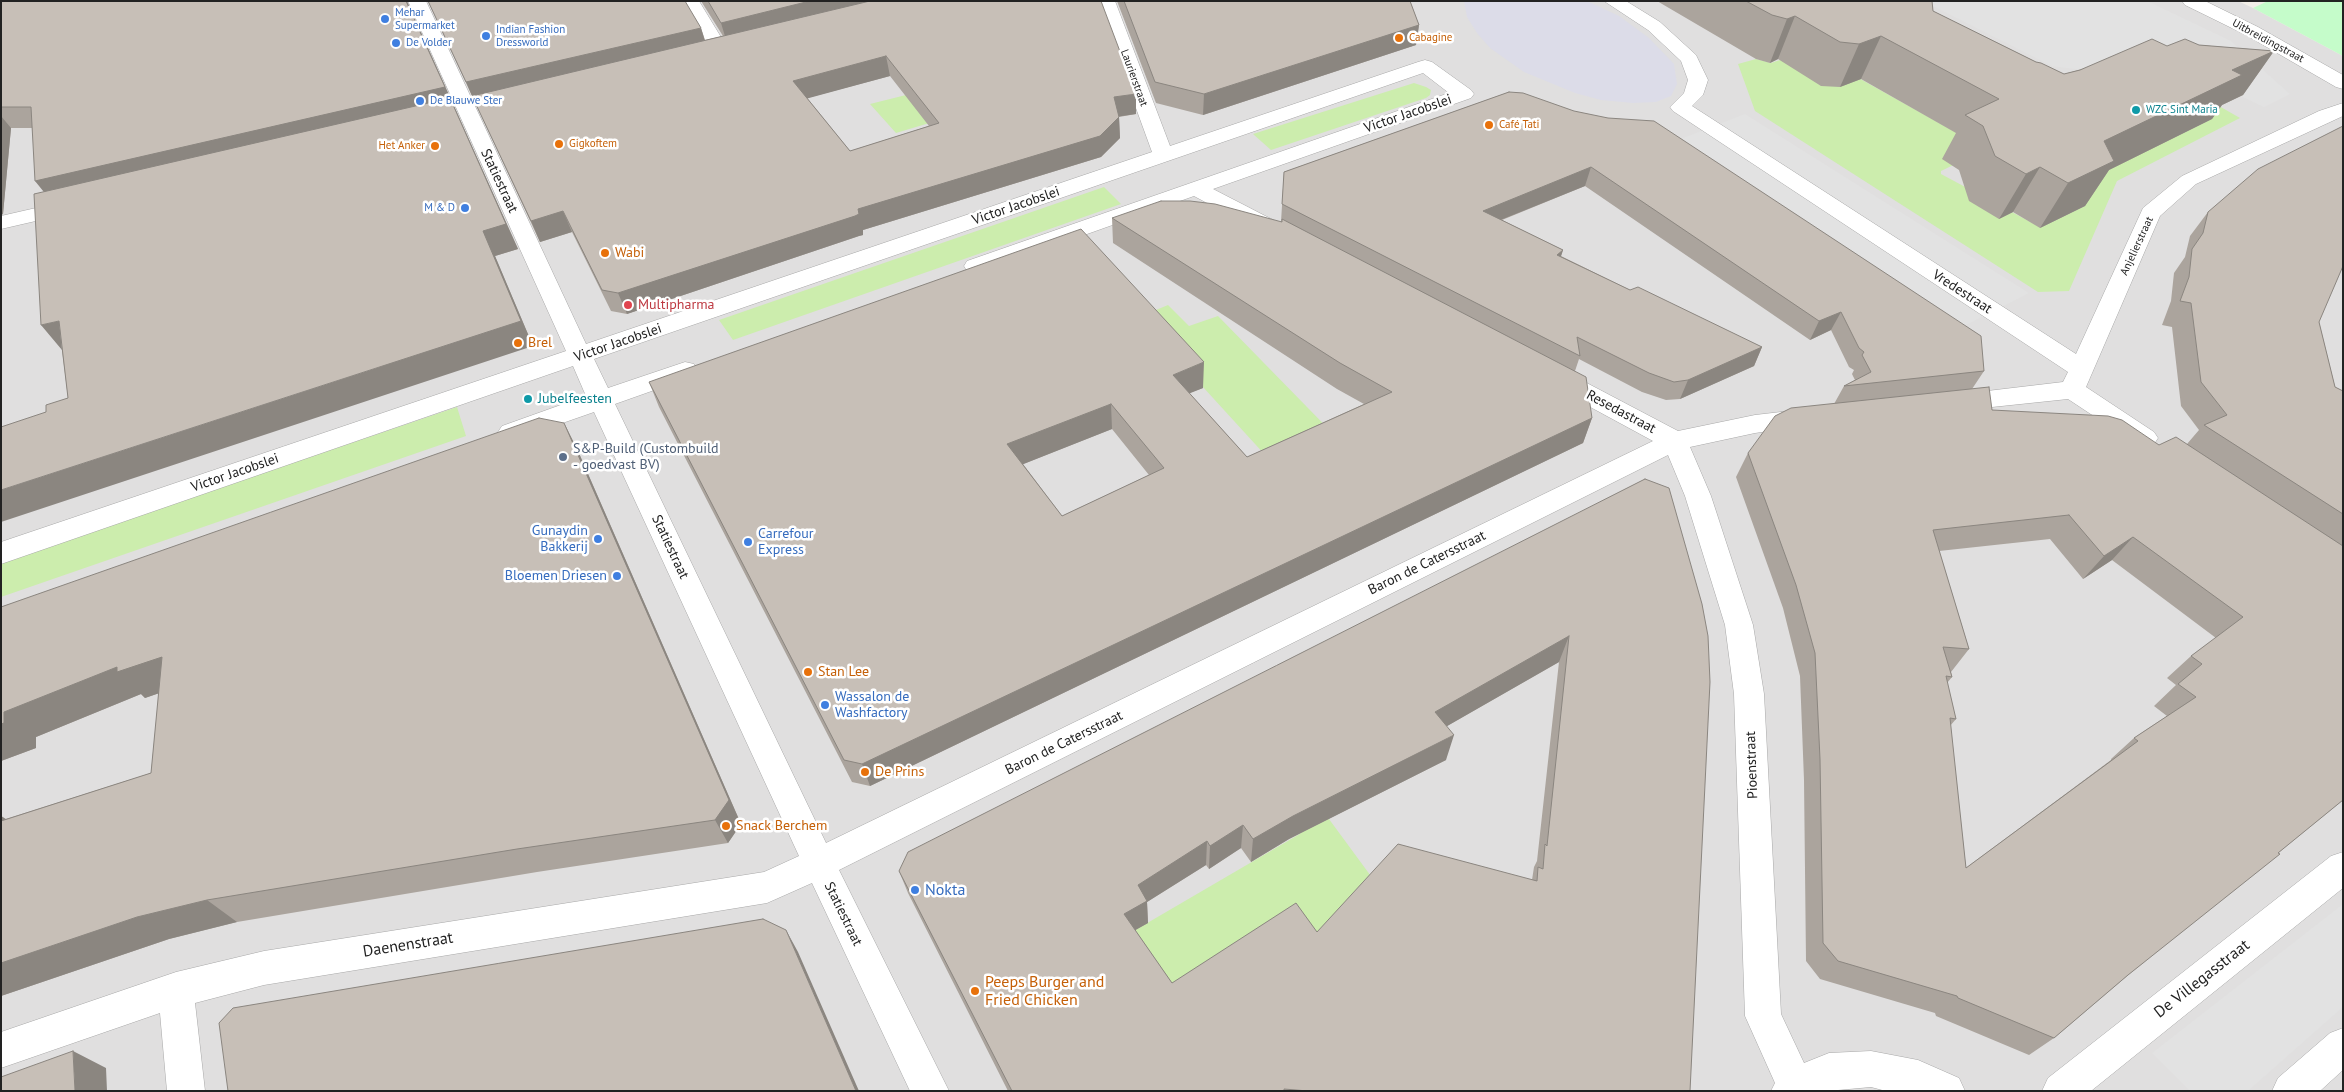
<!DOCTYPE html>
<meta charset="utf-8">
<style>
body{margin:0}
#map{position:relative;width:2344px;height:1092px;overflow:hidden;background:#f2efe8;font-family:"PT Sans",sans-serif}
canvas{display:block}
.frame{position:absolute;inset:0;border:2px solid #222;pointer-events:none}
</style>
<div id="map">
<canvas width="2344" height="1092"></canvas>
<div class="frame"></div>
</div>
<script>
const g = document.querySelector('canvas').getContext('2d');
g.lineJoin = 'round';
function paint(path, color) { g.fillStyle = color; g.fill(path, 'evenodd'); }
const poly = rows => new Path2D(rows.map(r => 'M' + r).join(''));
function stroke(path, color, width, dash) { g.strokeStyle = color; g.lineWidth = width; g.lineCap = dash ? 'butt' : 'round'; g.setLineDash(dash || []); g.stroke(path); }
function label(font, color, halo, rows, align = 'center') {
  g.font = font + ' "PT Sans",sans-serif'; g.lineWidth = 5; g.setLineDash([]); g.textBaseline = 'middle'; g.strokeStyle = halo; g.fillStyle = color; for (const [text, x, y, turn = 0] of rows) {
    g.save(); g.translate(x, y); g.rotate((+turn || 0) * Math.PI / 180); g.textAlign = isNaN(turn) ? turn : align; if (halo) g.strokeText(text, 0, 0); g.fillText(text, 0, 0); g.restore();
  }
}
const residential = poly([
 [1,1,2238,1,2253,8,2343,56,2343,1091,1,1091]
]);
const grass = poly([
 [1756,59,1771,63,1783,59,1855,76,1975,143,1978,153,1941,171,1941,174,2036,225,2043,226,2076,186,2219,106,2240,118,2117,181,2069,291,2038,292,1755,111,1738,64],
 [1414,83,1426,87,1431,90,1430,95,1426,98,1271,150,1253,134],
 [934,88,979,117,926,124,896,133,870,104],
 [1104,187,1121,204,733,340,719,320],
 [1168,305,1189,326,1218,316,1351,452,1277,468,1139,317],
 [457,407,466,436,1,597,1,562],
 [1326,815,1376,883,1312,954,1168,1007,1125,936,1298,835]
]);
const park = poly([
 [2268,1,2343,1,2343,56,2253,8]
]);
const parking = poly([
 [1923,1,2147,1,2231,41,2290,94,2264,107,2226,89,2052,66],
 [1745,114,2029,293,1954,331,1673,142],
 [2343,904,2343,1007,2248,1091,2190,1091,2152,1053]
]);
const plaza = poly([
 [1464,1,1587,1,1619,16,1649,38,1674,64,1677,84,1671,96,1656,102,1633,103,1601,100,1575,93,1524,72,1490,48,1477,33,1467,17]
]);
const minor = poly([
 [408,1,426,1,586,344,1152,152,1097,1,1115,1,1170,146,1418,62,1425,60,1432,62,1471,90,1474,94,1471,98,1213,189,1277,222,1280,227,1277,232,1269,234,1261,232,1194,196,983,271,975,273,967,271,964,266,967,261,1449,93,1423,73,594,359,608,388,685,362,694,364,697,370,694,376,615,404,826,843,1653,441,1546,383,1543,377,1546,371,1555,369,1564,371,1678,431,1755,415,1807,409,1816,412,1820,418,1816,424,1755,433,1690,447,1711,496,1753,625,1764,694,1781,1014,1804,1063,1829,1053,1871,1051,1918,1060,1959,1078,1965,1091,1886,1091,1871,1087,1827,1091,1771,1091,1775,1083,1745,1016,1734,694,1725,625,1685,496,1668,455,839,870,949,1091,910,1091,812,883,767,903,264,985,195,1003,205,1091,167,1091,160,1013,1,1068,1,1032,176,972,264,951,764,872,799,856,594,412,511,441,502,438,498,432,502,426,586,396,573,366,1,564,1,542,566,351,408,1],
 [681,1,699,1,730,52,728,56,714,56,681,1],
 [1604,1,1626,1,1660,22,1696,55,1708,80,1703,95,1692,106,2076,354,2143,208,2182,176,2319,111,2343,103,2343,116,2196,184,2160,216,2086,387,2154,432,2158,438,2154,444,2145,447,2136,444,2068,399,1954,411,1945,408,1942,402,1945,396,2063,382,2068,372,1673,111,1670,107,1684,93,1688,80,1681,61,1648,30,1604,1],
 [2182,1,2205,1,2258,27,2343,75,2343,89,2336,87,2246,35,2185,5,2182,1],
 [71,200,79,201,82,206,79,211,1,229,1,216,71,200],
 [2343,852,2343,888,2091,1091,2042,1091,2048,1078,2331,856,2343,852],
 [2343,1028,2343,1070,2320,1091,2272,1091,2278,1078,2330,1033,2343,1028]
]);
const wall = poly([
 [1,1,406,2,518,249,495,256,533,346,46,412,68,398,62,350,44,192,32,128,11,128,3,214,1,215],
 [428,1,701,28,705,40,723,36,701,1,1101,1,1136,114,1119,117,1120,138,1101,157,863,230,863,235,859,236,627,314,611,311,572,232,540,242],
 [890,76,929,126,850,151,807,98],
 [1117,1,1410,1,1419,25,1416,45,1203,115,1156,103],
 [1657,1,1932,1,1933,11,2036,62,2064,74,2167,46,2199,45,2274,51,2243,95,2222,105,2212,119,2109,170,2085,206,2040,228,2013,212,1999,219,1969,201,1959,170,1942,159,1956,133,1861,79,1840,87,1821,86,1778,59,1770,63,1756,59],
 [1509,92,1984,371,1972,389,1992,410,2159,445,2187,444,2199,430,2181,406,2172,327,2162,325,2171,301,2174,273,2185,257,2190,236,2208,212,2319,322,2335,387,2343,391,2343,800,2128,975,2054,1038,2029,1055,1936,1016,1935,1013,1820,979,1806,961,1804,780,1800,676,1783,608,1736,477,1748,453,1834,404,1844,386,1855,380,1852,374,1854,370,1849,367,1831,330,1810,340,1585,186,1502,220,1563,250,1561,256,1630,290,1762,347,1754,366,1680,399,1666,400,1642,392,1579,359,1575,371,1592,418,1583,443,870,786,852,782,659,407,649,382,1203,388,1189,393,1247,457,1364,404,1337,389,1113,243,1112,218,1281,222,1284,172],
 [1112,429,1149,475,1062,516,1023,464],
 [2050,539,2083,579,2112,560,2216,638,2191,656,2167,678,2176,685,2154,706,2167,716,2134,738,2111,759,2111,760,1966,868,1950,726,1956,719,1947,683,1952,677,1951,672,1969,649,1939,551],
 [564,423,578,451,741,824,728,843,537,872,237,922,169,939,1,996,1,816,6,819,151,773,159,693,145,698,141,694,36,737,36,748,1,761,1,607],
 [1645,479,1690,1091,1008,1091,908,893,899,871],
 [1559,662,1537,861,1534,867,1532,880,1317,932,1172,983,1135,930,1148,923,1147,902,1206,865,1209,869,1241,848,1251,862,1289,839,1446,760,1447,726]
]);
const shadedWall = poly([
 [406,1,407,1,518,249,495,256,533,346,1,522,1,490,521,321,52,202,35,181],
 [810,1,895,1,727,43,721,23],
 [1795,16,1778,59,1770,63,1787,19],
 [1419,25,1416,45,1203,115,1204,94],
 [701,28,707,48,475,103,466,82],
 [1881,36,1861,79,1840,87,1859,44],
 [2274,51,2243,95,2222,105,2212,119,2109,170,2085,206,2040,228,2068,183,2104,141,2232,70],
 [886,56,890,76,798,101,793,81],
 [1136,94,1136,114,1115,117,1114,97],
 [1,116,11,128,3,214,1,215],
 [1119,117,1120,138,1101,157,863,230,863,235,859,236,627,314,618,293],
 [1591,167,1585,186,1478,229,1483,211],
 [2040,167,2013,212,1999,219,2026,174],
 [563,211,572,232,540,242,531,221],
 [1563,250,1557,268,1557,255],
 [1841,312,1831,330,1810,340,1819,321],
 [59,321,62,350,41,325],
 [1762,347,1754,366,1680,399,1688,380],
 [1204,362,1203,388,1173,400,1173,375],
 [1111,404,1112,429,1011,469,1007,444],
 [1592,418,1583,443,870,786,862,764],
 [564,423,578,451,741,824,728,843,715,820],
 [2133,537,2112,560,2083,579,2104,556],
 [1569,636,1559,662,1428,737,1435,712],
 [162,657,189,683,145,698,141,694,36,737,36,748,1,761,1,724,4,712,117,667],
 [1454,735,1446,760,1289,839,1251,862,1253,839,1293,816],
 [1,816,35,839,1,821],
 [1243,825,1241,848,1209,869,1210,846],
 [1207,841,1206,865,1147,902,1148,923,1125,936,1124,914,1138,885],
 [207,900,237,922,169,939,1,996,1,963,137,917],
 [786,930,798,952,859,1091,856,1091],
 [73,1051,106,1068,107,1091,75,1091]
]);
const building = poly([
 [1,1,406,1,445,87,35,181,31,107,1,107,1,1],
 [428,1,685,1,701,28,466,82,428,1],
 [708,1,810,1,721,23,708,1],
 [870,1,1101,1,1136,94,1114,97,1119,117,1100,136,858,209,859,214,855,216,618,293,602,290,563,211,531,221,472,96,870,1],
 [886,56,939,123,850,151,793,81,886,56],
 [1124,1,1410,1,1419,25,1204,94,1155,82,1124,1],
 [1746,1,1932,1,1933,11,2036,62,2041,63,2064,74,2080,70,2152,39,2167,46,2185,39,2199,45,2274,51,2232,70,2242,75,2104,141,2114,161,2068,183,2040,167,2026,174,1995,156,1983,126,1965,115,1999,99,1881,36,1859,44,1840,42,1795,16,1787,19,1772,15,1746,1],
 [1509,92,1523,93,1574,111,1608,118,1654,121,1981,336,1984,371,1844,386,1871,372,1862,355,1864,352,1859,348,1841,312,1819,321,1591,167,1483,211,1563,250,1557,255,1630,290,1638,287,1762,347,1688,380,1674,382,1649,373,1577,337,1580,356,1282,204,1284,172,1509,92],
 [450,98,506,224,483,231,521,321,1,490,1,427,46,412,46,405,68,398,59,321,41,325,34,194,450,98],
 [2343,126,2343,266,2319,322,2335,387,2343,391,2343,514,2204,425,2227,415,2201,382,2191,303,2180,301,2189,277,2192,249,2203,233,2208,212,2258,169,2343,126],
 [1161,201,1190,201,1215,204,1282,222,1282,219,1586,377,1592,418,862,764,844,760,649,382,1081,229,1204,362,1173,375,1247,457,1392,392,1340,363,1112,218,1161,201],
 [1111,404,1164,468,1062,516,1007,444,1111,404],
 [1989,387,1992,410,2108,416,2122,420,2159,445,2176,437,2343,546,2343,800,2278,853,2280,854,2128,975,2054,1038,1958,998,1957,996,1838,961,1823,943,1820,759,1815,653,1796,585,1748,453,1775,416,1791,408,1989,387],
 [2069,515,2104,556,2133,537,2243,617,2191,656,2202,664,2178,684,2196,697,2134,738,2138,741,1966,868,1950,718,1956,719,1946,676,1952,677,1943,647,1969,649,1933,530,2069,515],
 [539,418,564,423,729,800,715,820,517,849,207,900,137,917,1,963,1,821,151,773,162,657,117,672,117,667,4,712,4,723,1,724,1,607,539,418],
 [1645,479,1669,488,1702,604,1708,636,1710,682,1690,1091,1308,1091,1284,1089,1284,1091,1012,1091,899,871,908,852,1645,479],
 [1569,636,1547,846,1545,844,1543,869,1538,867,1537,881,1398,844,1317,932,1296,903,1172,983,1124,914,1147,901,1138,885,1207,841,1210,846,1243,825,1253,839,1293,816,1454,735,1435,712,1569,636],
 [763,919,786,930,856,1091,228,1091,219,1023,233,1008,763,919],
 [73,1051,75,1091,1,1091,1,1077,73,1051]
]);
const markers = [
 [385,19,5,"#3f7fe0"],
 [486,36,5,"#3f7fe0"],
 [1399,38,5,"#e8710a"],
 [396,43,5,"#3f7fe0"],
 [420,101,5,"#3f7fe0"],
 [2136,110,5,"#0f9aa8"],
 [1489,125,5,"#e8710a"],
 [559,144,5,"#e8710a"],
 [435,146,5,"#e8710a"],
 [465,208,5,"#3f7fe0"],
 [605,253,5,"#e8710a"],
 [628,305,5,"#e0444e"],
 [518,343,5,"#e8710a"],
 [528,399,5,"#0f9aa8"],
 [563,457,5,"#5c6f8a"],
 [598,539,5,"#3f7fe0"],
 [748,542,5,"#3f7fe0"],
 [617,576,5,"#3f7fe0"],
 [808,672,5,"#e8710a"],
 [825,705,5,"#3f7fe0"],
 [865,772,5,"#e8710a"],
 [726,826,5,"#e8710a"],
 [915,890,5,"#3f7fe0"],
 [975,991,5,"#e8710a"]
];
const farShopnames = [
 ["Mehar",395,13],
 ["Supermarket",395,26],
 ["Indian Fashion",496,30],
 ["Dressworld",496,43],
 ["De Volder",406,43],
 ["De Blauwe Ster",430,101],
 ["M & D",455,208,"right"]
];
const farFoodnames = [
 ["Cabagine",1409,38],
 ["Café Tati",1499,125],
 ["Gigkoftem",569,144],
 ["Het Anker",425,146,"right"]
];
const farStreetnames = [
 ["Uitbreidingstraat",2268,41,28],
 ["Laurierstraat",1134,78,70],
 ["Anjelierstraat",2137,246,-65]
];
const farCulturenames = [
 ["WZC Sint Maria",2146,110]
];
const streetNames = [
 ["Victor Jacobslei",1408,114,-19],
 ["Statiestraat",499,181,65],
 ["Victor Jacobslei",1016,206,-19],
 ["Vredestraat",1962,292,33],
 ["Victor Jacobslei",618,343,-19],
 ["Resedastraat",1621,412,28],
 ["Victor Jacobslei",235,473,-19],
 ["Statiestraat",670,547,65],
 ["Baron de Catersstraat",1427,563,-26],
 ["Baron de Catersstraat",1064,743,-26],
 ["Pioenstraat",1752,765,-92],
 ["Statiestraat",843,914,64]
];
const foodNames = [
 ["Wabi",615,253],
 ["Brel",528,343],
 ["Stan Lee",818,672],
 ["De Prins",875,772],
 ["Snack Berchem",736,826]
];
const healthNames = [
 ["Multipharma",638,305]
];
const cultureNames = [
 ["Jubelfeesten",538,399]
];
const serviceNames = [
 ["S&P-Build (Custombuild",573,449],
 ["- goedvast BV)",573,465]
];
const shopNames = [
 ["Gunaydin",588,531],
 ["Bakkerij",588,547],
 ["Carrefour",758,534,"left"],
 ["Express",758,550,"left"],
 ["Bloemen Driesen",607,576],
 ["Wassalon de",835,697,"left"],
 ["Washfactory",835,713,"left"]
];
const nearShopnames = [
 ["Nokta",925,890]
];
const nearStreetnames = [
 ["Daenenstraat",408,945,-9],
 ["De Villegasstraat",2202,979,-38]
];
const nearFoodnames = [
 ["Peeps Burger and",985,982],
 ["Fried Chicken",985,1000]
];
paint(residential, '#e0dfdf');
paint(grass, '#ccedad');
paint(park, '#c5fcca');
paint(parking, '#e2e2e2');
paint(plaza, '#dcdce8');
stroke(minor, '#a9a9a9', 1);
paint(minor, '#fff');
paint(wall, '#aba49d');
paint(shadedWall, '#8b8680');
paint(building, '#c7bfb7');
stroke(building, '#8b8680', 1);
for (const [x, y, r, color] of markers) { const dot = new Path2D(); dot.arc(x, y, r, 0, 2 * Math.PI); g.fillStyle = color; g.fill(dot); stroke(dot, '#fff', 2); }
label('11px', '#366cbe', '#fff', farShopnames, 'left');
label('11px', '#c56008', '#fff', farFoodnames, 'left');
label('11px', '#222', '#fff', farStreetnames);
label('11px', '#0d838f', '#fff', farCulturenames, 'left');
label('14px', '#222', '#fff', streetNames);
label('14px', '#c56008', '#fff', foodNames, 'left');
label('14px', '#be3a42', '#fff', healthNames, 'left');
label('14px', '#0d838f', '#fff', cultureNames, 'left');
label('14px', '#4e5e75', '#fff', serviceNames, 'left');
label('14px', '#366cbe', '#fff', shopNames, 'right');
label('16px', '#366cbe', '#fff', nearShopnames, 'left');
label('16px', '#222', '#fff', nearStreetnames);
label('16px', '#c56008', '#fff', nearFoodnames, 'left');
</script>
